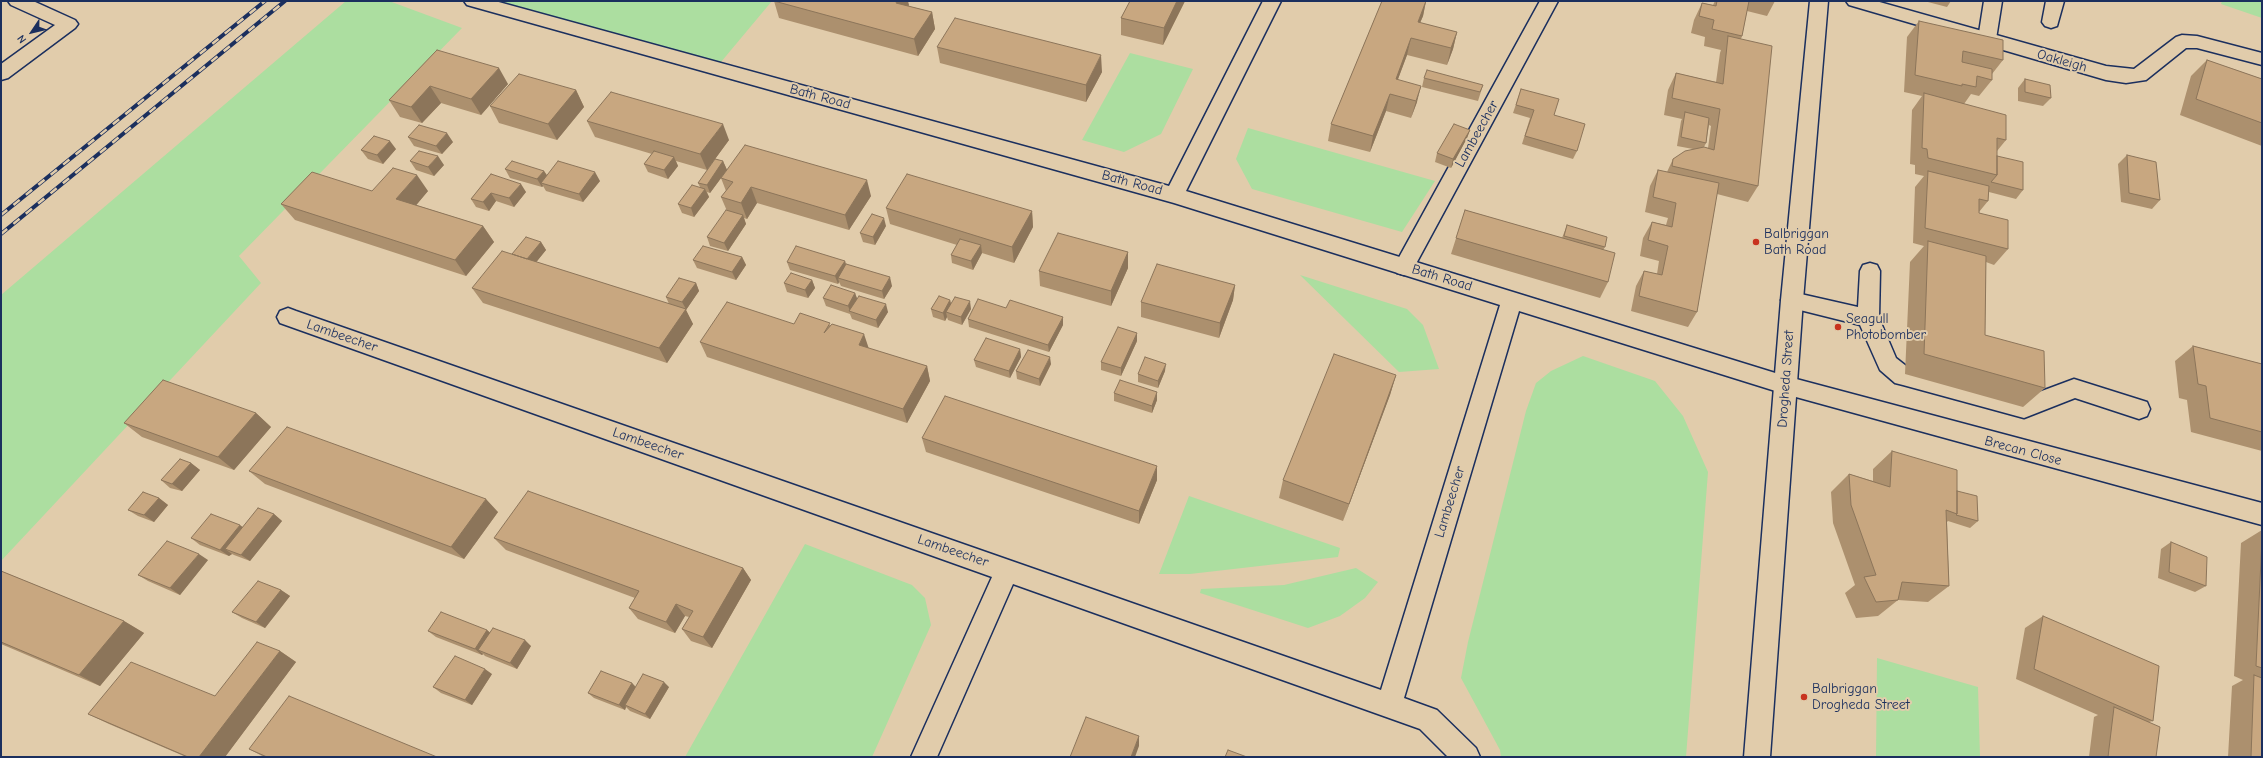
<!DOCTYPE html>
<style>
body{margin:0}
#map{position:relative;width:2263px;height:758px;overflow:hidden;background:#e1ccab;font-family:"Comic Neue",sans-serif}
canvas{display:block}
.frame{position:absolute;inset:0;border:2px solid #1b2f5e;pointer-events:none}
.north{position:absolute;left:12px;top:12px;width:40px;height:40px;-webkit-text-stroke:3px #e1ccab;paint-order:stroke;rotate:235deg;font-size:11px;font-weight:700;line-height:16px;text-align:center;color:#1b2f5e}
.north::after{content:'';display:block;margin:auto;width:14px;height:18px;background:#1b2f5e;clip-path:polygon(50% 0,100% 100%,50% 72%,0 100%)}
</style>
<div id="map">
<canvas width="2263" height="758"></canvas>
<div class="frame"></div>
<div class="north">N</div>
</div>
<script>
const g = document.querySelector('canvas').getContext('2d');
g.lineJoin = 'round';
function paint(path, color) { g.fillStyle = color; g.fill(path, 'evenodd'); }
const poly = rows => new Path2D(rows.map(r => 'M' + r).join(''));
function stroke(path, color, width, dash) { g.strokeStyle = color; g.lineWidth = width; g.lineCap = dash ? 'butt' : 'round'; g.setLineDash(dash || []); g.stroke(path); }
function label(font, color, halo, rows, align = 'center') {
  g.font = font + ' "Comic Neue",sans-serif'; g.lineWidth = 4; g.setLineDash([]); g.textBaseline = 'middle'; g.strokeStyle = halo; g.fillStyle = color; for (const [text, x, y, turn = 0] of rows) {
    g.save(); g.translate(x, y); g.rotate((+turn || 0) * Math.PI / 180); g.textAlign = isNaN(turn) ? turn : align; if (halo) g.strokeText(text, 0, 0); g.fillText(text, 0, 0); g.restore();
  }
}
const green = poly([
 [346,1,389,1,462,28,239,256,261,283,1,561,1,295],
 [471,1,772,1,716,68],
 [2222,1,2262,1,2262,18,2221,4],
 [1130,53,1193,69,1161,134,1124,152,1082,140],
 [1248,128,1435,181,1402,232,1252,189,1236,159],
 [1300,275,1407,309,1423,325,1439,369,1399,372],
 [1583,356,1655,381,1683,416,1708,472,1686,757,1501,757,1500,750,1461,678,1468,642,1526,411,1536,383,1551,371],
 [1189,496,1340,548,1338,557,1190,574,1159,574],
 [805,544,912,585,925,598,931,625,872,757,685,757],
 [1356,568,1378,582,1365,598,1340,616,1308,628,1200,593,1201,589,1284,585],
 [1877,658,1978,687,1980,757,1876,757]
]);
const lane = poly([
 [8,1,33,1,75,20,78,24,75,28,8,78,1,80,1,64,55,25,11,5,8,1],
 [1540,1,1558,1,1411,273,1404,275,1397,273,1394,267,1397,261,1540,1],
 [1984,1,2002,1,1996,39,1993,43,1987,45,1981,43,1978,39,1984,1],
 [2046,1,2064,1,2057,26,2051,28,2045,26,2042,22,2046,1],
 [1870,263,1877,265,1880,271,1879,318,1896,358,1910,369,2023,398,2074,379,2147,402,2150,409,2147,416,2139,419,2075,398,2024,418,1903,385,1895,383,1880,370,1860,325,1792,308,1785,306,1781,300,1785,294,1792,292,1858,307,1860,271,1863,265,1870,263]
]);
const street = poly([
 [464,1,495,1,1169,186,1263,1,1281,1,1186,191,1785,376,2262,503,2262,525,1785,394,1519,311,1404,698,1437,710,1476,748,1480,757,1448,757,1420,729,1013,584,937,757,911,757,992,577,280,323,277,317,280,311,288,308,296,311,1381,690,1500,305,1174,203,467,5,464,1],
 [1846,1,1876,1,2106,66,2134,69,2176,37,2182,35,2197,36,2262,53,2262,65,2197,48,2186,48,2146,80,2126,83,2106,80,1849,5,1846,1]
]);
const secondary = poly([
 [1810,1,1828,1,1803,300,1770,757,1744,757,1781,300,1810,1]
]);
const rail = poly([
 [1,215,265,1],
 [1,234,285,1]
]);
const wall = poly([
 [774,1,909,5,908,6,932,12,935,29,918,56,779,18],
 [1130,1,1185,1,1163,45,1121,35,1121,18],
 [1382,1,1426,1,1423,16,1420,23,1457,32,1453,49,1447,65,1407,55,1398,79,1417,102,1411,118,1386,111,1370,152,1328,141,1331,124],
 [1715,1,1775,1,1767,16,1747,11,1742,36,1741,39,1758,186,1748,202,1717,194,1697,312,1688,327,1631,311,1636,286,1644,271,1657,274,1659,261,1640,256,1643,238,1652,222,1666,225,1668,218,1645,212,1650,186,1658,170,1667,172,1673,159,1693,149,1677,146,1681,121,1682,119,1664,115,1668,90,1676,73,1716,82,1720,53,1721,50,1704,46,1705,37,1691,33,1694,20,1702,3,1713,5],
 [1709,125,1711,126,1708,148,1704,147,1706,143],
 [1924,1,1951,1,1947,7],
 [1919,21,2003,60,1992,74,1992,80,1979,96,1971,94,1964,104,2006,140,1997,151,1997,156,2023,190,2016,199,1989,192,1988,201,1979,212,1979,213,2008,249,1994,265,1986,262,1985,335,2045,388,2023,407,1905,374,1910,262,1924,246,1913,243,1915,187,1924,176,1915,174,1915,165,1910,164,1912,110,1922,96,1904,92,1907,37],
 [937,47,1102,72,1086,102,940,63],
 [437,50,508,84,481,115,441,103,422,123,400,117,389,100],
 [2207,60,2262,79,2262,146,2180,115,2191,76],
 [1424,78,1483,85,1478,101,1422,87],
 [2025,79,2051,98,2043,106,2018,101,2018,88],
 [1521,89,1554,115,1577,151,1573,159,1522,144,1530,118,1513,113],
 [576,90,584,107,557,140,499,123,490,106],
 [587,121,729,140,707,170,676,161,678,166,668,179,648,172,644,164,652,154,595,137],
 [1470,130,1467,138,1451,168,1435,162,1437,153],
 [408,137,453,142,442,154,414,146],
 [396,149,383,164,368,159,361,150],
 [2127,155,2160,200,2152,209,2121,202,2118,164],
 [410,161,444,165,434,176,416,170],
 [723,161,727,170,710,193,707,192,709,197,694,217,682,213,678,204,700,187,698,183],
 [505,169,544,171,547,175,600,181,583,202,546,191,543,186,542,187,510,178],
 [491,174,526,192,514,207,496,201,489,211,476,207,471,199],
 [721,178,871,196,849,230,757,203,747,219,744,218,746,224,728,251,710,246,707,237,727,211,721,197,726,191],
 [372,191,428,191,416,205,483,226,494,242,466,276,295,220,281,204],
 [886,208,1032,211,1033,227,1014,263,982,253,973,270,952,263,951,255,957,245,890,224],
 [1465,210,1562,238,1567,225,1605,247,1603,250,1608,282,1600,298,1451,254],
 [886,226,875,245,863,242,860,233],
 [541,242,546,250,536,262,669,304,666,297,696,283,699,291,686,310,693,324,667,363,483,303,472,288,512,254],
 [1128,252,1128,268,1111,306,1040,286,1039,271],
 [742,257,746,265,736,280,697,268,693,260],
 [845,261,846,265,892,286,884,299,841,286,839,282,838,284,790,270,787,262],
 [812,280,815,288,808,298,787,292,784,283],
 [1235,285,1233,300,1219,338,1141,317,1141,302],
 [855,293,857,299,888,312,878,328,852,319,850,314,826,306,823,298],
 [950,300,951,304,971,309,962,325,948,320,947,317,945,321,933,317,931,309],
 [1006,308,1063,325,1049,352,969,327,968,319],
 [794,324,831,325,868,348,927,366,930,381,907,423,707,357,700,342],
 [1137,341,1121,376,1101,370,1101,362],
 [2193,346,2262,364,2262,451,2191,432,2187,400,2179,398,2175,361],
 [1020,349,1021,357,1010,378,976,367,974,360],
 [1051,364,1040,386,1017,379,1016,371],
 [1165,371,1158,388,1138,382,1138,374],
 [1396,375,1390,395,1343,521,1279,498,1283,480],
 [1114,393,1157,400,1152,413,1114,401],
 [256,413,271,427,234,470,142,437,124,423],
 [922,438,1157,480,1139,524,926,452],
 [1892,451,1957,491,1978,521,1970,528,1948,521,1947,522,1949,586,1928,602,1898,600,1878,616,1856,618,1845,593,1855,585,1833,523,1831,492,1849,474,1873,481,1873,469],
 [191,463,200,470,182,491,170,488,161,480],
 [249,471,498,512,464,559,265,484],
 [159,498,168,505,154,522,138,516,128,510],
 [274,514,282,521,250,561,234,555,232,554,229,556,200,545,191,538,242,527],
 [2262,530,2262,757,2228,757,2232,686,2243,680,2234,676,2241,543],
 [494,538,743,568,751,580,712,648,691,641,682,629,689,617,685,616,675,633,638,619,629,608,635,598,506,550],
 [2171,542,2206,586,2195,592,2158,578,2161,549],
 [208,560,180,595,148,581,138,575],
 [1,571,124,621,144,633,100,686,1,644],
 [281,590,290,596,265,628,242,618,232,612],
 [2043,616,2153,721,2149,722,2156,757,2089,757,2094,717,2098,715,2016,679,2025,628],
 [487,630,490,633,531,646,517,669,485,656,483,654,482,655,436,637,428,631],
 [280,651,296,662,225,757,186,757,109,724,88,714,215,696],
 [492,674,472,705,441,693,433,687],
 [632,683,636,687,669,687,650,719,630,711,626,707,625,710,594,698,588,693],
 [249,749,437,757,264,757]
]);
const shadedWall = poly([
 [897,1,908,1,909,5,899,20,896,3],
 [1177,1,1185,1,1163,45,1164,28],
 [1426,1,1423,16,1413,39,1418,22],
 [932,12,935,29,918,56,914,39],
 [1457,32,1453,49,1447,65,1451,48],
 [1411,38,1407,55,1392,95,1396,79],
 [1101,55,1102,72,1086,102,1086,85],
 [499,68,508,84,481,115,471,99],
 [430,86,441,103,422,123,411,107],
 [1421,86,1417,102,1411,118,1416,101],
 [576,90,584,107,557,140,548,124],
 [1390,94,1386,111,1370,152,1373,136],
 [723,124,729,140,707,170,700,154],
 [1470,130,1467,138,1451,168,1453,159],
 [447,133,453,142,442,154,436,146],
 [390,141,396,149,383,164,377,155],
 [438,156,444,165,434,176,428,167],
 [674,157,678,166,668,179,664,170],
 [723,161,727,170,710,193,707,185],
 [544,171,549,179,541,183,543,186,542,187,537,179],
 [595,172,600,181,583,202,579,194],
 [417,175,428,191,408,215,396,199],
 [867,180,871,196,849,230,845,215],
 [521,184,526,192,514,207,509,198],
 [751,187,757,203,747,219,741,203],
 [705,189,709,197,694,217,691,208],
 [491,193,496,201,489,211,483,202],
 [1032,211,1033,227,1014,263,1012,247],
 [743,215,746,224,728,251,724,243],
 [884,218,886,226,875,245,873,237],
 [483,226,494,242,466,276,455,260],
 [541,242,546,250,530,270,525,262],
 [981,245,982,253,973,270,971,261],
 [1128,252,1128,268,1111,306,1111,291],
 [742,257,746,265,736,280,732,272],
 [845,261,847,269,838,278,839,282,838,284,835,276],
 [890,277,892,286,884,299,882,291],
 [812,280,815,288,808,298,805,290],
 [696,283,699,291,686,310,693,324,667,363,659,348,686,309,682,302],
 [1235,285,1233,300,1219,338,1220,323],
 [855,293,858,301,850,311,848,306],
 [950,300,952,308,946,312,947,317,945,321,943,313],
 [970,301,971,309,962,325,961,317],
 [886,304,888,312,878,328,876,320],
 [1063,317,1063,325,1049,352,1048,345],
 [1137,333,1137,341,1121,376,1121,368],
 [864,334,869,349,859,345],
 [1020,349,1021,357,1010,378,1009,371],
 [1050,357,1051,364,1040,386,1039,379],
 [1166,364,1165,371,1158,388,1158,381],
 [927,366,930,381,907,423,903,409],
 [1396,375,1390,395,1343,521,1349,504],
 [1157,392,1157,400,1152,413,1152,406],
 [256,413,271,427,234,470,218,457],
 [191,463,200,470,182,491,172,484],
 [1157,466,1157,480,1139,524,1139,511],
 [159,498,168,505,154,522,144,515],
 [486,499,498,512,464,559,451,547],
 [274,514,282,521,250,561,241,555],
 [240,525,249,532,225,549,232,554,229,556,220,550],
 [199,554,208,560,180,595,170,588],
 [743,568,751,580,712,648,703,637],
 [281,590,290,596,265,628,256,622],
 [676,604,685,616,675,633,666,622],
 [124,621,144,633,100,686,79,675],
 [487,630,494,636,478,650,483,654,482,655,475,649],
 [525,640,531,646,517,669,510,663],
 [280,651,296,662,225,757,199,757],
 [485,669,492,674,472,705,465,700],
 [664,682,669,687,650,719,645,714],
 [632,683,637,689,625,705,626,707,625,710,619,705],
 [1139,736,1139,746,1135,757,1131,757]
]);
const building = poly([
 [774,1,897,1,896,3,932,12,914,39,774,1],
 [1130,1,1177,1,1164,28,1121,18,1130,1],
 [1382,1,1426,1,1418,22,1457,32,1451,48,1411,38,1396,79,1421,86,1416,101,1390,94,1373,136,1331,124,1382,1],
 [1717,1,1749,1,1742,36,1712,29,1714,20,1699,16,1702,3,1716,6,1717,1],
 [955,18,1101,55,1086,85,937,47,955,18],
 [1919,21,2003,40,2003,60,1963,51,1962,62,1992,69,1992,80,1977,76,1976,87,1962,84,1962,86,1915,75,1919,21],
 [1728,36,1772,46,1758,186,1672,166,1673,159,1685,151,1704,147,1714,150,1720,109,1672,98,1676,73,1723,84,1728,36],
 [437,50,499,68,471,99,430,86,411,107,389,100,437,50],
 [2207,60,2262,79,2262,123,2196,99,2207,60],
 [1427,70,1483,85,1480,92,1424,78,1427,70],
 [519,74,576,90,548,124,490,106,519,74],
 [2025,79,2050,85,2051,98,2025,92,2025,79],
 [1521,89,1559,99,1554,115,1585,124,1577,151,1525,136,1534,110,1516,105,1521,89],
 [611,92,723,124,700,154,587,121,611,92],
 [1924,93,2006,115,2006,140,1997,138,1997,175,1928,158,1927,149,1922,148,1924,93],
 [1685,112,1709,118,1706,143,1681,137,1685,112],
 [1454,124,1470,130,1453,159,1437,153,1454,124],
 [419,125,447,133,436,146,408,137,419,125],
 [374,136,390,141,377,155,361,150,374,136],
 [745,145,867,180,845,215,751,187,741,203,721,197,733,182,721,178,745,145],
 [419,151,438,156,428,167,410,161,419,151],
 [654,151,674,157,664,170,644,164,654,151],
 [2127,155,2156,162,2160,200,2129,193,2127,155],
 [1997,156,2023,162,2023,190,1991,182,1997,175,1997,156],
 [715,159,723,161,707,185,698,183,715,159],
 [512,161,544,171,537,179,505,169,512,161],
 [558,161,595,172,579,194,541,183,558,161],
 [393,168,417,175,396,199,483,226,455,260,281,204,312,172,372,191,393,168],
 [1658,170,1719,183,1697,312,1639,296,1644,271,1662,275,1668,246,1648,240,1652,222,1672,227,1676,203,1653,197,1658,170],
 [1928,171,1989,186,1988,201,1979,199,1979,213,2008,220,2008,249,1925,228,1928,171],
 [491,174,521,184,509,198,491,193,483,202,471,199,491,174],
 [907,174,1032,211,1012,247,886,208,907,174],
 [692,185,705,189,691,208,678,204,692,185],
 [726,210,743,215,724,243,707,237,726,210],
 [1465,210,1615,253,1608,282,1456,238,1465,210],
 [872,214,884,218,873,237,860,233,872,214],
 [1567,225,1607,237,1605,247,1564,236,1567,225],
 [1058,233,1128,252,1111,291,1039,271,1058,233],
 [526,237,541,242,527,259,512,254,526,237],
 [960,239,981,245,971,261,951,255,960,239],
 [1928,241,1986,256,1985,335,2044,351,2045,388,1924,354,1928,241],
 [703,246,742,257,732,272,693,260,703,246],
 [796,246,845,261,835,276,787,262,796,246],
 [502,251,686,309,659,348,472,288,502,251],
 [846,264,890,277,882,291,838,278,846,264],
 [1157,264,1235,285,1220,323,1141,302,1157,264],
 [791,273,812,280,805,290,784,283,791,273],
 [679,278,696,283,682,302,666,297,679,278],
 [831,285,855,293,848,306,823,298,831,285],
 [859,296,886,304,876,320,849,311,859,296],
 [939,296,950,300,943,313,931,309,939,296],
 [955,297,970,301,961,317,946,312,955,297],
 [978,299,1006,308,1010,300,1063,317,1048,345,968,319,978,299],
 [727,302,794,324,800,313,830,323,824,333,832,324,864,334,859,345,927,366,903,409,700,342,727,302],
 [1118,327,1137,333,1121,368,1101,362,1118,327],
 [986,338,1020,349,1009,371,974,360,986,338],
 [2193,346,2262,364,2262,432,2210,418,2206,386,2198,384,2193,346],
 [1028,350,1050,357,1039,379,1016,371,1028,350],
 [1334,354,1396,375,1349,504,1283,480,1334,354],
 [1145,357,1166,364,1158,381,1138,374,1145,357],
 [163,380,256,413,218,457,124,423,163,380],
 [1120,380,1157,392,1152,406,1114,393,1120,380],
 [945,396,1157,466,1139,511,922,438,945,396],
 [287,427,486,499,451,547,249,471,287,427],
 [1892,451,1957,470,1957,514,1946,510,1949,586,1902,582,1898,600,1876,602,1864,577,1876,575,1851,505,1849,474,1890,487,1892,451],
 [180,459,191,463,172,484,161,480,180,459],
 [528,491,743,568,703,637,682,629,693,611,676,604,666,622,629,608,639,591,494,538,528,491],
 [1957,491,1977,496,1978,521,1956,515,1957,514,1957,491],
 [143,492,159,498,144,515,128,510,143,492],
 [258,508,274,514,241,555,225,549,258,508],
 [211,514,240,525,220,550,191,538,211,514],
 [2262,539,2262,668,2256,666,2262,539],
 [167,541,199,554,170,588,138,575,167,541],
 [2171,542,2207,557,2206,586,2169,572,2171,542],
 [1,571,124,621,79,675,1,642,1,571],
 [258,581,281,590,256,622,232,612,258,581],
 [441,612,487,630,475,649,428,631,441,612],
 [2043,616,2159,666,2153,721,2034,669,2043,616],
 [493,628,525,640,510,663,478,650,493,628],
 [257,642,280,651,199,757,188,757,88,714,131,662,215,696,257,642],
 [455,656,485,669,465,700,433,687,455,656],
 [601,671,632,683,619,705,588,693,601,671],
 [643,674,664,682,645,714,625,705,643,674],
 [2254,675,2262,678,2262,757,2251,757,2254,675],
 [289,696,437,757,267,757,249,749,289,696],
 [2114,707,2160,727,2156,757,2108,757,2114,707],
 [1086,717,1139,736,1131,757,1070,757,1086,717],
 [1228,750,1247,757,1225,757,1228,750]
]);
const markers = [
 [1756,242,4,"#c8321e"],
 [1838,327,4,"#c8321e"],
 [1804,697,4,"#c8321e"]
];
const streetNames = [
 ["Oakleigh",2062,61,16],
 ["Bath Road",820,97,15],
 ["Lambeecher",1477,134,-61],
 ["Bath Road",1132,183,15],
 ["Bath Road",1442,278,17],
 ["Lambeecher",342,336,19],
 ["Drogheda Street",1786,379,-86],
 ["Lambeecher",648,444,19],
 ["Brecan Close",2023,451,15],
 ["Lambeecher",1450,502,-73],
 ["Lambeecher",953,551,19]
];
const poiNames = [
 ["Balbriggan",1764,234],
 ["Bath Road",1764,250],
 ["Seagull",1846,319],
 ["Photobomber",1846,335],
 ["Balbriggan",1812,689],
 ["Drogheda Street",1812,705]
];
paint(green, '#acdea0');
stroke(lane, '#1b2f5e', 3);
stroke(street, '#1b2f5e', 3);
stroke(secondary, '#1b2f5e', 3);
paint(lane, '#e1ccab');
paint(street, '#e1ccab');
paint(secondary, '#e1ccab');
stroke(rail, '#1b2f5e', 4);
stroke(rail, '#e1ccab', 2.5, [8]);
paint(wall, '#ac906e');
paint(shadedWall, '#8c755a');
paint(building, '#c8a780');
stroke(building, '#8c755a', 1);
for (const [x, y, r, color] of markers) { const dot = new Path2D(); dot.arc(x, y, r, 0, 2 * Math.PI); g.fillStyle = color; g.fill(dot); stroke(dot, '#e1ccab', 1.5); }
label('14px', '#1b2f5e', '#e1ccab', streetNames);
label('14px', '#1b2f5e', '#e1ccab', poiNames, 'left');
</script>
